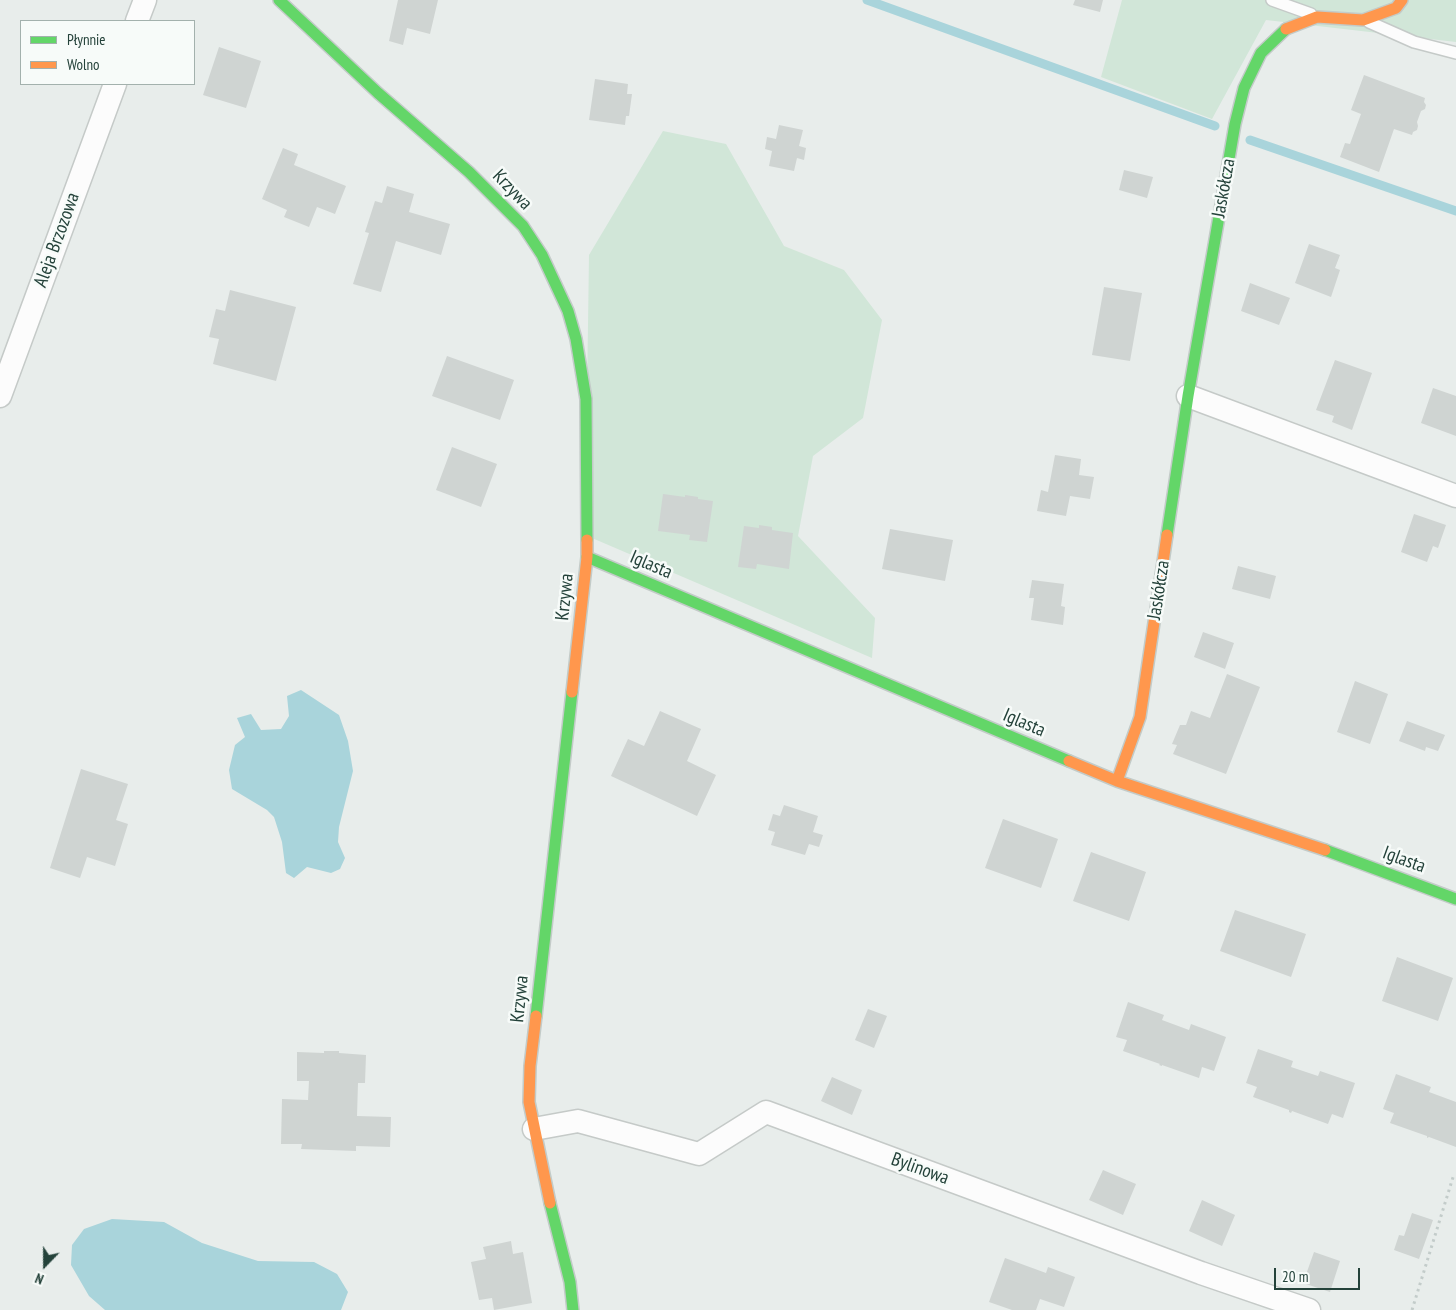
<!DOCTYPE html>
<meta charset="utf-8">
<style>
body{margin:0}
#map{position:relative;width:1456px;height:1310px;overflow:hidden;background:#e8edeb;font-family:"PT Sans Narrow",sans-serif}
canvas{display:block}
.legend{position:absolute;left:20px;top:20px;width:175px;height:65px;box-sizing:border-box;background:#f7fbf9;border:1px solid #a3b1ad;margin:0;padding:6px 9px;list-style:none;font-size:15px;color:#24423a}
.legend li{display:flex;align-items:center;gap:10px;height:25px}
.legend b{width:25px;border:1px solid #a3b1ad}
.north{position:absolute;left:20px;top:1240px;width:50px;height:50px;-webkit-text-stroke:4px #f7fbf9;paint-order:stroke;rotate:202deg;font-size:14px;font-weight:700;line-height:20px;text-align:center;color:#24423a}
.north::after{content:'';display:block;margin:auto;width:18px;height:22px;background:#24423a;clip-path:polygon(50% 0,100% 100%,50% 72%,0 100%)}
.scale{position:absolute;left:1274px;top:1268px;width:86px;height:22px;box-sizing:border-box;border:2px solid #24423a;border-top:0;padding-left:6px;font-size:15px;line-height:18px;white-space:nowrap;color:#24423a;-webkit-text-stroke:4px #f7fbf9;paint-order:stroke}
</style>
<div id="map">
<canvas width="1456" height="1310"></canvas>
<ul class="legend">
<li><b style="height:6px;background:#63d668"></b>Płynnie</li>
<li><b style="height:6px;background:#ff974d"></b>Wolno</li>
</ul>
<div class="north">N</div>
<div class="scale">20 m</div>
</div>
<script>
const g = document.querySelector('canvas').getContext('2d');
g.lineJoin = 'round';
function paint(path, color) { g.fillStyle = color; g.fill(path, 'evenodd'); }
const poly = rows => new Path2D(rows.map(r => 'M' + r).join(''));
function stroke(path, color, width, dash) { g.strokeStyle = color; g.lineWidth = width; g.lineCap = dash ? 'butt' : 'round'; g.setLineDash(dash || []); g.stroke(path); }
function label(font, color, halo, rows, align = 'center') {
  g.font = font + ' "PT Sans Narrow",sans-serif'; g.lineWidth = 5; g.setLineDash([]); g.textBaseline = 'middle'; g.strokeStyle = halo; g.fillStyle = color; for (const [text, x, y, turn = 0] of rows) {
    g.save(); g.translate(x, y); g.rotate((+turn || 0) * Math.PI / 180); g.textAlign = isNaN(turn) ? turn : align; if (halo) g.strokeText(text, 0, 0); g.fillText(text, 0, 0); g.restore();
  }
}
const green = poly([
 [1122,0,1456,0,1456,42,1266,20,1212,119,1101,77],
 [663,131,726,144,784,246,844,270,882,320,863,418,813,456,798,536,875,618,872,658,585,535,589,255]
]);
const water = poly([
 [301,690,339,715,348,741,353,771,339,827,338,842,345,858,340,869,331,873,307,867,294,878,286,873,282,842,274,817,267,810,232,789,229,770,235,745,245,737,237,718,251,714,261,730,281,729,289,716,287,696],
 [112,1219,164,1222,202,1243,258,1261,314,1262,337,1274,348,1292,341,1310,105,1310,89,1296,71,1265,72,1245,84,1229]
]);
const stream = poly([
 [867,0,1215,126],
 [1250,140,1456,211]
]);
const building = poly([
 [398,0,438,0,430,34,407,28,403,45,389,41],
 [1075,0,1103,0,1100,12,1073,5],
 [219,47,261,61,246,108,203,95],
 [1364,75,1425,98,1424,102,1426,105,1425,109,1421,111,1417,122,1418,126,1417,130,1413,132,1412,135,1394,129,1379,172,1340,157,1345,143,1350,144,1361,114,1351,110],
 [595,79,628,84,627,94,632,94,629,116,626,116,625,125,589,120],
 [779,125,803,130,799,146,806,148,804,160,797,158,794,171,769,166,772,151,765,149,767,137,776,139],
 [283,148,298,154,294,165,346,186,335,214,317,207,309,227,284,217,287,210,262,199],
 [1124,170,1153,177,1147,198,1119,190],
 [387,186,414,194,409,212,450,224,441,255,396,241,381,292,353,284,369,233,365,232,375,201,382,203],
 [1309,244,1340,255,1335,268,1340,270,1331,297,1295,283],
 [1250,283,1290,298,1279,325,1241,311],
 [1104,287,1142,293,1130,361,1092,355],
 [230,290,296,307,276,381,213,364,219,339,209,337,216,309,225,311],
 [447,356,514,380,500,420,432,396],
 [1335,360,1372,373,1352,430,1332,422,1334,416,1316,410],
 [1433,388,1456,396,1456,436,1421,423],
 [452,447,497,464,481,507,436,490],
 [1055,455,1081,459,1079,475,1094,477,1090,499,1070,496,1066,516,1037,511,1041,490,1048,492],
 [663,494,685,497,685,495,698,497,698,499,713,501,707,542,689,540,690,535,658,531],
 [1414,514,1446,525,1438,548,1433,546,1427,562,1401,552],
 [759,525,772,527,772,530,793,533,789,569,757,564,756,569,738,567,744,526,759,528],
 [890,529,953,540,945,581,882,569],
 [1238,566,1276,576,1270,599,1232,589],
 [1032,580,1064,584,1061,606,1065,607,1063,625,1031,620,1034,598,1029,598],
 [1203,632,1234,643,1225,669,1194,657],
 [1227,674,1260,687,1226,774,1173,754,1177,745,1172,744,1180,725,1186,725,1191,711,1210,718],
 [1355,681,1388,694,1370,744,1337,732],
 [660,711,701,729,687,761,716,775,697,816,611,776,628,739,644,746],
 [1407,721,1445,735,1438,751,1426,747,1425,751,1399,741],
 [81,769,128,784,116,820,128,824,115,866,87,857,80,878,50,868],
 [784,805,818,816,813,832,823,835,819,847,809,844,805,855,771,845,775,832,768,830,773,814,780,816],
 [1003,819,1058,839,1041,888,985,868],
 [1091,852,1146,872,1129,921,1073,901],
 [1235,910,1306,934,1291,977,1220,951],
 [1397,957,1453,978,1438,1021,1382,1001],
 [1128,1002,1164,1015,1162,1020,1189,1030,1191,1024,1226,1037,1214,1071,1202,1067,1199,1078,1162,1065,1162,1066,1159,1065,1160,1064,1123,1051,1127,1040,1116,1037],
 [868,1009,887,1016,874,1048,855,1040],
 [1258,1049,1293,1061,1291,1067,1318,1076,1320,1071,1355,1083,1343,1118,1332,1114,1328,1124,1292,1111,1291,1113,1289,1112,1289,1110,1253,1097,1257,1087,1246,1083],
 [324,1051,339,1051,339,1053,366,1055,365,1083,358,1083,357,1116,391,1117,390,1147,356,1146,356,1151,301,1149,302,1144,281,1144,282,1099,308,1100,309,1081,297,1081,297,1052,324,1053],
 [1396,1074,1431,1087,1429,1092,1456,1102,1456,1147,1429,1137,1427,1138,1427,1136,1390,1123,1394,1113,1383,1109],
 [832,1077,862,1090,852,1115,821,1101],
 [1103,1170,1136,1184,1123,1215,1089,1200],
 [1202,1200,1235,1215,1222,1246,1189,1231],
 [1412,1213,1433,1220,1419,1259,1394,1250,1399,1235,1404,1236],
 [511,1241,513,1254,523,1252,532,1303,494,1310,492,1298,479,1300,471,1262,486,1259,483,1247],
 [1314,1252,1340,1261,1330,1292,1303,1283],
 [1005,1258,1046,1273,1048,1267,1075,1277,1064,1307,1040,1299,1036,1310,1012,1310,989,1302]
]);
const path = poly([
 [1412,1310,1454,1174]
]);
const lane = poly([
 [1272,0,1311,14],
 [1369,22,1414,42,1456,53]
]);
const street = poly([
 [137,21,145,0],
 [0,396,115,84],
 [1188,396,1456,496],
 [534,1129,578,1121,699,1154,766,1112,1201,1273,1309,1310]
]);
const fast = poly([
 [279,0,378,93,469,172,523,226,542,255,568,311,576,339,586,399,587,540],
 [1167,535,1188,396,1235,124,1244,88,1261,53,1286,29],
 [587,557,1069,761],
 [1325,850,1456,899],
 [536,1016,572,692],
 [550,1203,570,1282,573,1310]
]);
const slow = poly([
 [1286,29,1317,17,1363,20,1396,8,1402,0],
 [572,692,587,557,587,540],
 [1069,761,1117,781,1325,850],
 [1117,781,1140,717,1167,535],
 [536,1016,530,1066,529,1102,550,1203]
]);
const streetNames = [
 ["Jaskółcza",1224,188,-80],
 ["Krzywa",512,190,46],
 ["Aleja Brzozowa",57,240,-70],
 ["Iglasta",651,565,23],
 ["Jaskółcza",1159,590,-81],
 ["Krzywa",565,597,-84],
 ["Iglasta",1024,723,23],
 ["Iglasta",1404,860,20],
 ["Krzywa",520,999,-84],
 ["Bylinowa",920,1169,20]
];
paint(green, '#d1e6d8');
paint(water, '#a9d4db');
stroke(stream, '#a9d4db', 9);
paint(building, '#cfd4d2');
stroke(lane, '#c5cac8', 14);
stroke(street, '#c5cac8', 25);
stroke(fast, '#c3cbc8', 14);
stroke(slow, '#c3cbc8', 14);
stroke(path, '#c3ccca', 3, [2.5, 4]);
stroke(lane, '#fcfcfc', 11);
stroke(street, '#fcfcfc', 22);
stroke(fast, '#63d668', 11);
stroke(slow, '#ff974d', 11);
label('19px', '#24423a', '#f7fbf9', streetNames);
</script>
